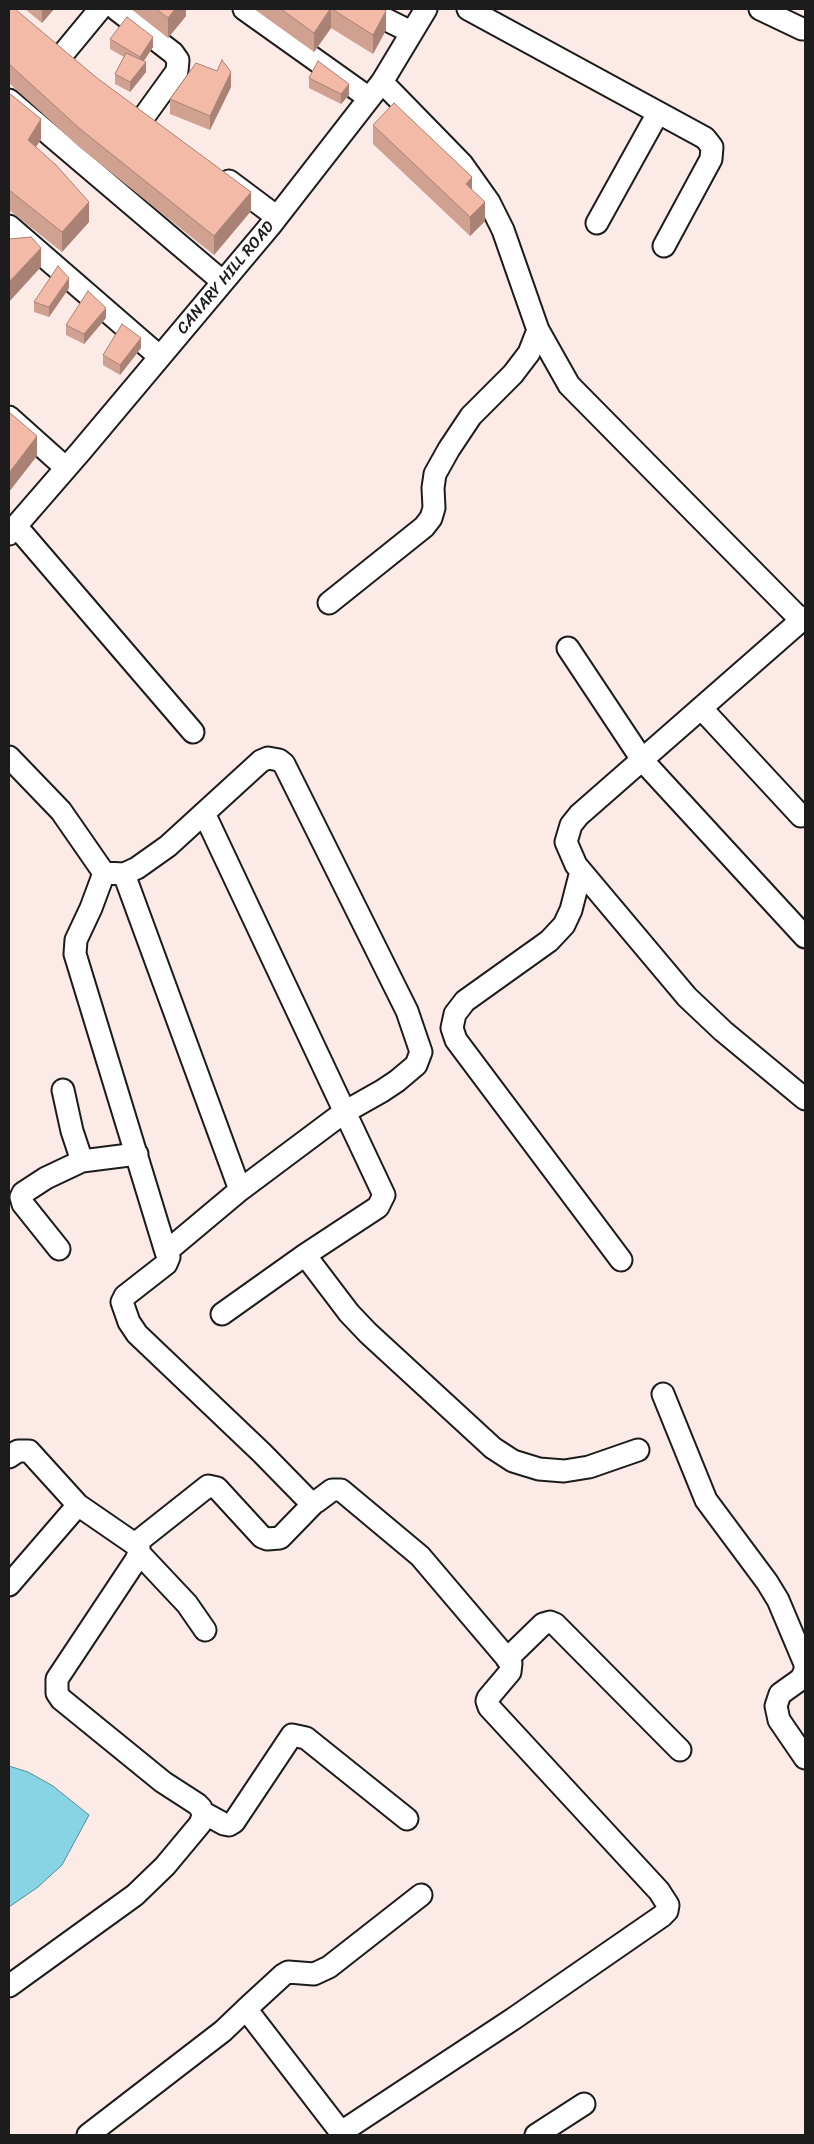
<!DOCTYPE html>
<style>
body{margin:0}
#map{position:relative;width:814px;height:2144px;overflow:hidden;background:#fbeae5;font-family:Sriracha,sans-serif}
canvas{display:block}
.frame{position:absolute;inset:0;border:10px solid #1c1c1c;pointer-events:none}
</style>
<div id="map">
<canvas width="814" height="2144"></canvas>
<div class="frame"></div>
</div>
<script>
const g = document.querySelector('canvas').getContext('2d');
g.lineJoin = 'round';
function paint(path, color) { g.fillStyle = color; g.fill(path, 'evenodd'); }
const poly = rows => new Path2D(rows.map(r => 'M' + r).join(''));
function stroke(path, color, width, dash) { g.strokeStyle = color; g.lineWidth = width; g.lineCap = dash ? 'butt' : 'round'; g.setLineDash(dash || []); g.stroke(path); }
function label(font, color, halo, rows, align = 'center') {
  g.font = font + ' Sriracha,sans-serif'; g.lineWidth = 4.5; g.setLineDash([]); g.textBaseline = 'middle'; g.strokeStyle = halo; g.fillStyle = color; for (const [text, x, y, turn = 0] of rows) {
    g.save(); g.translate(x, y); g.rotate((+turn || 0) * Math.PI / 180); g.textAlign = isNaN(turn) ? turn : align; if (halo) g.strokeText(text, 0, 0); g.fillText(text, 0, 0); g.restore();
  }
}
const water = poly([
 [9,1766,28,1772,53,1786,89,1815,62,1865,38,1887,9,1907,9,1766]
]);
const minor = poly([
 [116,9,173,53,178,60,177,71,143,118],
 [244,9,369,98],
 [365,9,411,32],
 [468,9,705,138,709,143,712,147,711,159,664,246],
 [760,9,802,29],
 [62,55,100,9],
 [382,82,462,164,489,202,503,230,538,330,569,385,801,620],
 [9,100,223,282],
 [229,181,277,217],
 [597,223,658,113],
 [9,226,160,357],
 [9,417,66,468],
 [16,526,193,732],
 [9,534,81,451,270,226,382,82,426,9],
 [329,603,424,527,431,518,434,508,433,488,435,474,449,449,471,416,513,374,529,353,538,330],
 [805,617,579,815,571,825,566,842,576,865,687,997,723,1031,805,1099],
 [568,648,643,761,805,937],
 [701,708,801,816],
 [9,757,61,811,104,873,91,908,76,940,75,954,166,1252,240,1190,343,1113,382,1091,397,1081,416,1065,421,1052,407,1011,284,764,279,760,268,758,261,761,168,846,137,868,124,874,104,873],
 [204,813,384,1195,378,1207,305,1255,222,1314],
 [581,871,571,910,564,925,549,941,465,1001,455,1014,452,1028,456,1040,621,1260],
 [124,874,240,1190],
 [63,1090,72,1131,82,1161],
 [59,1249,23,1204,21,1197,23,1193,46,1178,82,1161,137,1154],
 [166,1252,169,1257,166,1264,125,1296,122,1302,129,1322,137,1334,262,1453,308,1500,316,1502,332,1490,341,1490,420,1556,511,1663,510,1672,488,1698,487,1701,489,1707,659,1891,668,1905,667,1911,662,1916,513,2019,346,2129,343,2135],
 [305,1255,349,1313,368,1333,493,1448,513,1461,539,1469,564,1471,589,1467,638,1450],
 [663,1394,706,1500,767,1582,778,1600,805,1664,805,1671,801,1679,780,1694,776,1706,779,1720,805,1758],
 [9,1457,18,1451,29,1451,78,1505,139,1547,139,1553,136,1560,57,1679,57,1693,61,1699,163,1782,197,1804,201,1808,203,1816,200,1824,165,1866,135,1895,9,1986],
 [136,1543,208,1486,217,1488,262,1537,267,1539,280,1538,314,1503],
 [139,1553,187,1604,205,1630],
 [9,1585,78,1505],
 [507,1659,543,1624,550,1622,555,1624,680,1750],
 [202,1812,224,1824,229,1825,234,1822,292,1735,306,1738,407,1819],
 [246,2009,283,1975,288,1972,314,1974,329,1967,421,1895],
 [88,2135,223,2031,246,2009,343,2135],
 [536,2135,584,2104]
]);
const wall = poly([
 [9,9,251,211,214,255,79,147,9,83],
 [25,9,54,9,42,23],
 [131,9,186,9,186,16,168,38],
 [254,9,384,9,386,30,373,54,331,28,314,52],
 [110,39,153,47,143,61,146,72,130,92,115,84,115,74,124,57,110,49],
 [309,78,349,95,341,104,309,88],
 [231,87,210,130,170,114,170,99],
 [9,93,41,139,36,147,89,222,62,252,9,210],
 [373,125,472,190,485,221,470,236,373,144],
 [69,288,49,317,34,312,34,302],
 [106,318,84,344,66,335,66,325],
 [141,348,120,375,103,365,103,355]
]);
const shadedWall = poly([
 [42,9,54,9,42,23],
 [175,9,186,9,186,16,168,38,168,18],
 [331,9,331,28,314,52,314,33],
 [386,11,386,30,373,54,373,35],
 [153,37,153,47,140,67,140,57],
 [146,62,146,72,130,92,130,82],
 [231,72,231,87,210,130,210,116],
 [349,84,349,95,341,104,341,94],
 [41,119,41,139,28,159,28,140],
 [472,177,472,197,466,184],
 [251,192,251,211,214,255,214,236],
 [89,202,89,222,62,252,62,232],
 [485,202,485,221,470,236,470,217],
 [41,248,41,267,9,302,9,282],
 [69,278,69,288,49,317,49,307],
 [106,308,106,318,84,344,84,334],
 [141,338,141,348,120,375,120,365],
 [37,436,37,456,9,492,9,473]
]);
const building = poly([
 [9,9,15,9,97,78,251,192,214,236,79,128,9,64,9,9],
 [156,9,175,9,168,18,156,9],
 [281,9,330,9,314,33,281,9],
 [332,9,384,9,386,11,373,35,332,9],
 [127,17,153,37,140,57,110,39,127,17],
 [126,53,146,62,130,82,115,74,126,53],
 [222,60,231,72,210,116,170,99,196,63,217,71,222,60],
 [318,61,349,84,341,94,309,78,318,61],
 [9,93,41,119,28,140,56,165,89,202,62,232,9,190,9,93],
 [394,103,472,177,466,184,485,202,470,217,373,125,394,103],
 [31,237,41,248,9,282,9,239,31,237],
 [58,266,69,278,49,307,34,302,58,266],
 [88,291,106,308,84,334,66,325,88,291],
 [122,324,141,338,120,365,103,355,122,324],
 [9,412,37,436,9,473,9,412]
]);
const streetNames = [
 ["CANARY HILL ROAD",226,278,-50]
];
paint(water, '#86d4e4');
stroke(water, '#5c8a94', 1);
stroke(minor, '#1c1c1c', 25);
stroke(minor, '#fff', 21);
paint(wall, '#d0a090');
paint(shadedWall, '#a98275');
paint(building, '#f2baa7');
stroke(building, '#a98275', 1);
label('16px', '#1c1c1c', '#fff', streetNames);
</script>
